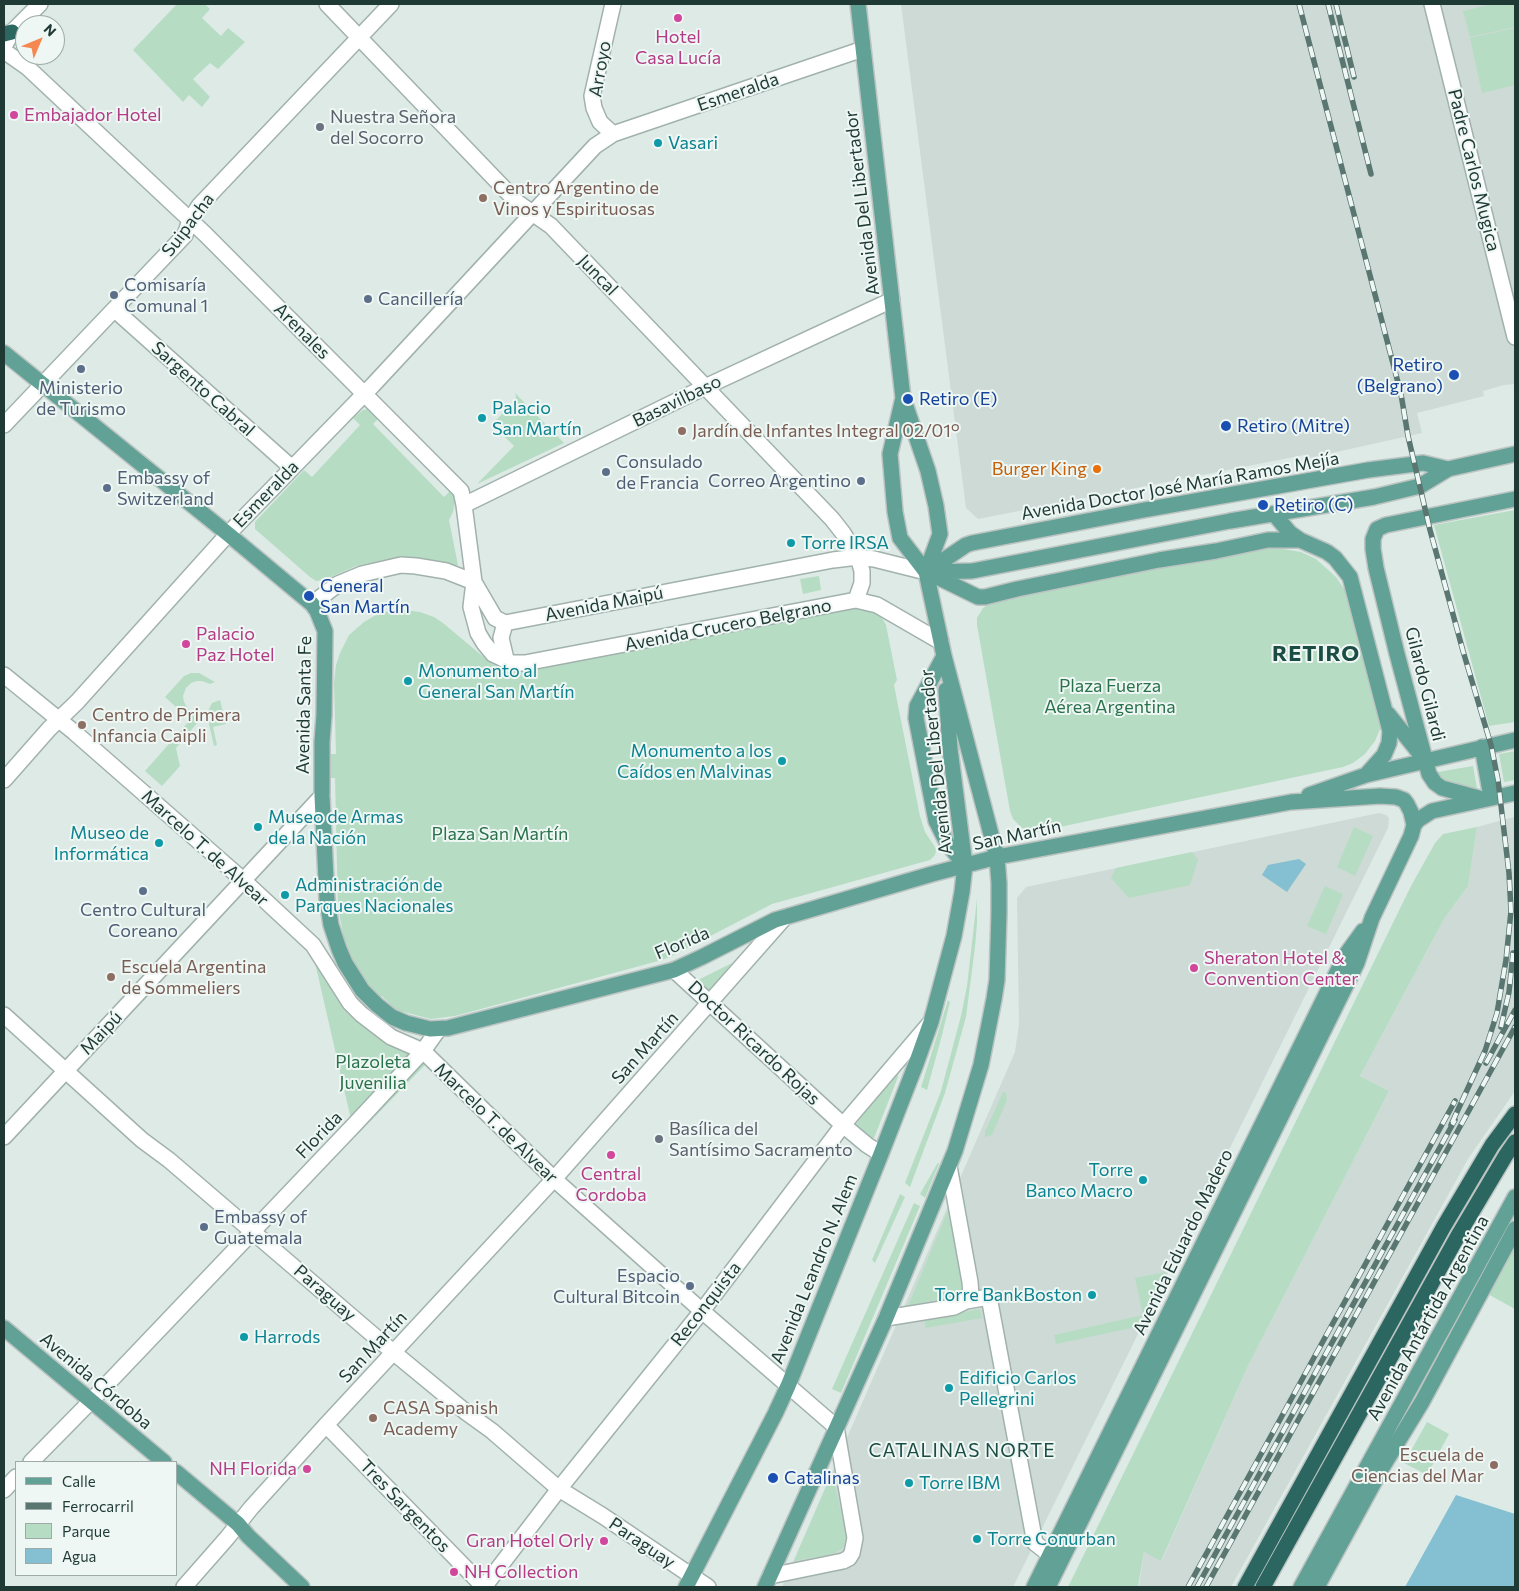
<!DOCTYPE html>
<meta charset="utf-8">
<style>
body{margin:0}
#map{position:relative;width:1519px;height:1591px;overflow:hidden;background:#deeae6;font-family:Commissioner,sans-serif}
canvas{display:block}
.frame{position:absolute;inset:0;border:5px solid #1f3a35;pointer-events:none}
.legend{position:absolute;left:15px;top:1461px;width:162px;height:115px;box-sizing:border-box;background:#eff7f4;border:1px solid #9caba8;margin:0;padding:6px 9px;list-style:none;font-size:15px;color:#1f3a35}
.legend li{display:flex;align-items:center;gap:10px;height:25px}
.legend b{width:25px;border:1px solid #9caba8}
.north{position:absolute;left:15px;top:15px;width:50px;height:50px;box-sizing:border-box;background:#eff7f4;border:1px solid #9caba8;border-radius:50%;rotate:45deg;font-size:14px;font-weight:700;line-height:20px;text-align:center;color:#1f3a35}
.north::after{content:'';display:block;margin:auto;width:18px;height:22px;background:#f58851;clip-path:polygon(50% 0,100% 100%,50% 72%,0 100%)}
</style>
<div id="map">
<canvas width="1519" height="1591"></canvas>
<div class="frame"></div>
<ul class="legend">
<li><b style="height:6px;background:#62a196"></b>Calle</li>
<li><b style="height:6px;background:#597671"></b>Ferrocarril</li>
<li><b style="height:14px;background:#b6ddc4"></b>Parque</li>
<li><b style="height:14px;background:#84bfd2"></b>Agua</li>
</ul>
<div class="north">N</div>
</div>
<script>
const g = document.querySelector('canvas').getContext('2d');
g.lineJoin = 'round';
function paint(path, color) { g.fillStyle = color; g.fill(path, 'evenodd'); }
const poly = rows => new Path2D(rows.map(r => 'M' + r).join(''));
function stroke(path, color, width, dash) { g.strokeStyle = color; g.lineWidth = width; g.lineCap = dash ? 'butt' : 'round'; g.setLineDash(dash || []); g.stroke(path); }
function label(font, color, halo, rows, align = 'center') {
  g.font = font + ' Commissioner,sans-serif'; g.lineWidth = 4; g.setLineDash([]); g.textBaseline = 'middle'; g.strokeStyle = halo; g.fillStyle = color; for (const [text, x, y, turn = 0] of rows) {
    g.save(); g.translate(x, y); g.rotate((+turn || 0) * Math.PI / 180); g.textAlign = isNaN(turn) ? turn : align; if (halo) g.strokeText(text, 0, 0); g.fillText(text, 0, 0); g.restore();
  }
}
const built = poly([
 [901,4,1515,4,1515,384,1504,385,1483,391,1484,396,1417,413,1422,433,1305,459,1304,455,978,519,966,508],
 [1379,813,1386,815,1389,818,1388,828,1013,1587,782,1587,1015,1052,1019,1024,1017,898,1026,887],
 [1514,817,1515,835,1515,1091,1468,1159,1231,1587,1139,1587,1144,1552,1162,1560,1248,1366,1389,1091,1360,1076,1444,919,1468,886,1477,827]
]);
const green = poly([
 [177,4,205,4,210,9,202,18,221,36,228,28,245,42,218,69,210,63,193,79,210,97,202,107,189,95,183,102,133,50],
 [1493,4,1515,4,1515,27,1470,37,1463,11],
 [1515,28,1515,85,1482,93,1470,38],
 [515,393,564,443,477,484,514,446,492,424,506,410,502,406,510,406,514,404,516,397],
 [367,409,372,410,381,416,373,424,444,497,452,489,456,496,453,512,449,520,458,565,449,566,418,558,384,560,356,566,324,580,316,581,310,577,255,529,255,522,304,470,312,477,360,425,353,418,363,410],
 [1515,510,1515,722,1489,726,1434,525],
 [1272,547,1301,552,1316,559,1336,577,1348,595,1382,724,1375,741,1365,754,1353,763,1343,767,1036,832,1028,831,1022,828,1013,819,1010,811,977,625,977,618,983,608,996,599],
 [819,576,821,590,803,594,800,579],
 [856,605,880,614,886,625,897,680,894,685,920,816,925,832,935,847,936,851,935,855,930,860,772,904,674,955,662,960,455,1016,431,1019,396,1010,382,996,377,1000,361,985,366,980,354,962,344,938,338,908,335,778,326,778,326,754,336,754,334,683,336,665,340,653,349,635,364,622,374,616,389,611,404,610,420,612,434,617,443,623,492,664,499,667,515,671,528,670,694,639],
 [191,673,199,673,215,682,210,684,202,681,197,681,191,683,186,688,183,696,184,702,189,710,196,714,198,722,176,748,180,766,162,786,145,771,190,720,165,697,184,676],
 [220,700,226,724,213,727,217,745,214,746,207,715,210,707,212,703],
 [1515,751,1515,780,1504,782,1499,754],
 [1473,766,1477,788,1461,790,1442,781,1438,772],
 [1354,827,1373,836,1355,876,1337,867],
 [1477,827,1468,886,1444,919,1360,1076,1389,1091,1248,1366,1161,1561,1144,1552,1138,1587,1068,1587,1411,886,1435,843,1443,834],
 [1192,852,1198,860,1190,885,1129,898,1111,878,1116,868],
 [1325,886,1343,894,1326,934,1307,926],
 [977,899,977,923,975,947,966,1017,945,1093,910,1187,905,1183,941,1091,961,1016,967,986],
 [313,954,324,972,363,1025,386,1041,426,1064,355,1137],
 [732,963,706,996,696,981],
 [948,1000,950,1002,942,1035,927,1090,921,1087],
 [897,1073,898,1077,874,1138,872,1140,856,1127,856,1124,894,1074],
 [1003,1092,1006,1093,1007,1100,992,1135,985,1137,985,1132],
 [939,1163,939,1164,925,1198,920,1194,937,1164],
 [900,1194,905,1197,875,1263,872,1260],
 [914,1203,920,1206,841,1393,832,1389],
 [949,1208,963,1285,961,1293,954,1296,908,1306],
 [1515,1240,1515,1309,1486,1293],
 [1166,1272,1141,1326,1056,1344,1054,1335,1143,1315,1135,1278],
 [980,1309,982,1318,926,1328,924,1320],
 [1427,1422,1449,1434,1427,1475,1404,1463],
 [832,1473,847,1537,843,1548,833,1554,794,1561]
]);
const water = poly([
 [1299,859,1306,864,1287,892,1262,875,1268,865],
 [1456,1495,1515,1514,1515,1587,1405,1587]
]);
const minor = poly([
 [327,4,518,203,551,226,832,519,843,533,858,557,862,571,862,583,856,600],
 [613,4,592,96,594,108,600,122,613,134],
 [1432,4,1515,337],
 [6,43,12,32,40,4],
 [4,51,27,67,205,234,461,491,464,505,474,582,471,607,478,633,484,643,493,654,512,663,525,663,856,600,877,605,941,642],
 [115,310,292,468],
 [4,425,185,235,190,220,199,206,391,4],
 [464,505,705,387,892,300],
 [312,604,338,584,362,574,401,565,416,566,446,571,474,582,495,618,505,623,833,560,858,557,874,559,926,572],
 [505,623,501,638,506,659],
 [4,675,74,732,243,880,313,945,350,1003,361,1014,391,1037,423,1051,554,1179,702,1311,836,1427,855,1538,852,1553,849,1558,843,1561,770,1576],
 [4,780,49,729,77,702,228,534,373,385,595,146,613,134,863,49],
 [674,970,843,1125,867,1145,881,1154],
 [4,1015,142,1140,169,1160,393,1352,467,1413,492,1431,559,1489,603,1516,708,1587],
 [4,1137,322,796],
 [966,1301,989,1297,1035,1543,1049,1554],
 [886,1318,954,1307,966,1301,971,1295,970,1282,949,1166],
 [326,1425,484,1587],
 [31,1462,91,1401,355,1124,423,1051,438,1030],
 [4,1490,16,1477],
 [184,1587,227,1538,251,1508,326,1425,554,1179,785,917],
 [484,1587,559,1489,702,1311,843,1125,930,1023]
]);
const major = poly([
 [858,4,903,398,928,471,936,506,940,534,926,572],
 [4,353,228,534,312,604,317,611,325,631,324,715,322,742,322,796,327,900,331,925,339,949,345,963,362,990,377,1005,392,1017,406,1023,430,1029,448,1028,674,970,702,957,775,920,932,874,997,857,1291,802,1380,796,1396,797,1404,800,1407,804,1411,812,1414,825],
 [1274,514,1290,533,1300,540,1327,552,1335,558,1350,577,1390,731,1389,743,1384,755,1366,775],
 [926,572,972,571,1230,521,1374,497,1420,486,1448,469,1515,454],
 [926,572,966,545,972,543,1144,510,1368,470,1423,463,1448,469],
 [929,573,978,597,985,597,1017,589,1159,560,1216,551,1268,540,1300,540],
 [944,656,917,706,916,718,936,821,947,843,964,864],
 [1388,714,1421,755],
 [1482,747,1491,797],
 [1309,795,1366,775,1515,740],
 [1479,798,1442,788,1435,783,1429,774,1397,654,1376,568,1373,549,1373,539,1377,529,1386,525,1515,499],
 [4,1328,164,1462],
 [176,1472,238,1524,248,1536,302,1587],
 [686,1587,775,1414,788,1386,881,1154,916,1064,931,1022,954,936,962,892,965,865,950,749,946,690],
 [765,1587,886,1318,955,1151,981,1065,994,999,997,980,999,913,999,883,997,857,944,656,926,572,900,538,895,512,890,454,903,398],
 [1034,1587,1345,956,1363,931],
 [1048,1587,1357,963,1372,918,1411,836,1414,825,1418,820,1432,811,1515,793],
 [1301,1587,1515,1197],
 [1317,1587,1383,1466,1422,1402,1515,1229]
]);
const highway = poly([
 [4,34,12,32],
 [1245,1587,1444,1226,1492,1145,1515,1114],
 [1263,1587,1459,1234,1506,1155,1515,1142]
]);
const rail = poly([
 [1299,4,1401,394,1408,436,1430,530,1463,651,1491,745,1498,780,1509,873,1511,911,1506,960,1497,1013,1485,1051,1451,1125],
 [1328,4,1371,174],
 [1336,4,1354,77],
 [1501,1027,1509,992,1513,953],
 [1486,1063,1515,1010],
 [1188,1587,1455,1101],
 [1197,1587,1455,1120],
 [1206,1587,1515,1027]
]);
const markers = [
 [678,18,5,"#d1479c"],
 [14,115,5,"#d1479c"],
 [320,127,5,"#6b7280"],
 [658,143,5,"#0f9aa8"],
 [483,198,5,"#8d6e63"],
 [114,295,5,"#5c6f8a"],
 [368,299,5,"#5c6f8a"],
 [81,369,5,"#5c6f8a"],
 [1454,375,6,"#1a4fb4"],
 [908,399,6,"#1a4fb4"],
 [482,418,5,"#0f9aa8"],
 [1226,426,6,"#1a4fb4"],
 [682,431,5,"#8d6e63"],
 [1097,469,5,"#e8710a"],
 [606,472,5,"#5c6f8a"],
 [861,481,5,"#5c6f8a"],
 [107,488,5,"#5c6f8a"],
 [1263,505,6,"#1a4fb4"],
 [791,543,5,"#0f9aa8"],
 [309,596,6,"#1a4fb4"],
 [186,644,5,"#d1479c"],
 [408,681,5,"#0f9aa8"],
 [82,725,5,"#8d6e63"],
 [782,761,5,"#0f9aa8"],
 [258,827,5,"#0f9aa8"],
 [159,843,5,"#0f9aa8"],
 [143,891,5,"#5c6f8a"],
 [285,895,5,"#0f9aa8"],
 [1194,968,5,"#d1479c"],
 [111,977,5,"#8d6e63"],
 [659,1139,5,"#6b7280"],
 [611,1155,5,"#d1479c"],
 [1143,1180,5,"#0f9aa8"],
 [204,1227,5,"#5c6f8a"],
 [690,1286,5,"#5c6f8a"],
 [1092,1295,5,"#0f9aa8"],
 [244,1337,5,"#0f9aa8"],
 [949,1388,5,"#0f9aa8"],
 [373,1418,5,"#8d6e63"],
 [1494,1465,5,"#8d6e63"],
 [307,1469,5,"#d1479c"],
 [773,1478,6,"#1a4fb4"],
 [909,1483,5,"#0f9aa8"],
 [977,1539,5,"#0f9aa8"],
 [604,1541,5,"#d1479c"],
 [454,1572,5,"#d1479c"]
];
const hotelNames = [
 ["Hotel",678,37,"center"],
 ["Casa Lucía",678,58,"center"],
 ["Embajador Hotel",24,115],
 ["Palacio",196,634],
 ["Paz Hotel",196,655],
 ["Sheraton Hotel &",1204,958],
 ["Convention Center",1204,979],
 ["Central",611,1174,"center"],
 ["Cordoba",611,1195,"center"],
 ["NH Florida",297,1469,"right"],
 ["Gran Hotel Orly",594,1541,"right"],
 ["NH Collection",464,1572]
];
const streetNames = [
 ["Arroyo",600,69,-80],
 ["Esmeralda",738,92,-19],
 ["Padre Carlos Mugica",1474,170,76],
 ["Avenida Del Libertador",862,203,-97],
 ["Suipacha",188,225,-53],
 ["Juncal",598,275,46],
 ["Arenales",302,331,45],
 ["Sargento Cabral",203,389,42],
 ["Basavilbaso",677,401,-26],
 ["Avenida Doctor José María Ramos Mejía",1180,486,-10],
 ["Esmeralda",266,494,-46],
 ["Avenida Maipú",604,604,-11],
 ["Avenida Crucero Belgrano",728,625,-11],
 ["Gilardo Gilardi",1425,684,76],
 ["Avenida Santa Fe",304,705,-89],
 ["Avenida Del Libertador",936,762,-96],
 ["San Martín",1017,835,-12],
 ["Marcelo T. de Alvear",205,848,42],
 ["Florida",682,943,-23],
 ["Maipú",101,1033,-47],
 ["Doctor Ricardo Rojas",754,1043,43],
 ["San Martín",645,1048,-48],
 ["Marcelo T. de Alvear",496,1123,44],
 ["Florida",319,1135,-46],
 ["Avenida Eduardo Madero",1183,1242,-64],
 ["Avenida Leandro N. Alem",814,1269,-68],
 ["Paraguay",325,1293,41],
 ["Reconquista",706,1304,-52],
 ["Avenida Antártida Argentina",1428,1318,-61],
 ["San Martín",373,1347,-47],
 ["Avenida Córdoba",96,1381,40],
 ["Tres Sargentos",405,1506,46],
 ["Paraguay",642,1543,34]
];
const worshipNames = [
 ["Nuestra Señora",330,117],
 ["del Socorro",330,138],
 ["Basílica del",669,1129],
 ["Santísimo Sacramento",669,1150]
];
const cultureNames = [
 ["Vasari",668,143],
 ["Palacio",492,408],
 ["San Martín",492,429],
 ["Torre IRSA",801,543],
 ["Monumento al",418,671],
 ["General San Martín",418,692],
 ["Monumento a los",772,751,"right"],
 ["Caídos en Malvinas",772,772,"right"],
 ["Museo de Armas",268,817],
 ["de la Nación",268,838],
 ["Museo de",149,833,"right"],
 ["Informática",149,854,"right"],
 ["Administración de",295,885],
 ["Parques Nacionales",295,906],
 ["Torre",1133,1170,"right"],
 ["Banco Macro",1133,1191,"right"],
 ["Torre BankBoston",1082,1295,"right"],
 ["Harrods",254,1337],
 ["Edificio Carlos",959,1378],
 ["Pellegrini",959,1399],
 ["Torre IBM",919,1483],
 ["Torre Conurban",987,1539]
];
const educationNames = [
 ["Centro Argentino de",493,188],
 ["Vinos y Espirituosas",493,209],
 ["Jardín de Infantes Integral 02/01°",692,431],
 ["Centro de Primera",92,715],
 ["Infancia Caipli",92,736],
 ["Escuela Argentina",121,967],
 ["de Sommeliers",121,988],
 ["CASA Spanish",383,1408],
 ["Academy",383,1429],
 ["Escuela de",1484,1455,"right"],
 ["Ciencias del Mar",1484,1476,"right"]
];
const serviceNames = [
 ["Comisaría",124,285],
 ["Comunal 1",124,306],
 ["Cancillería",378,299],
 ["Ministerio",81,388,"center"],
 ["de Turismo",81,409,"center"],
 ["Consulado",616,462],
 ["de Francia",616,483],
 ["Embassy of",117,478],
 ["Switzerland",117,499],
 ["Correo Argentino",851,481,"right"],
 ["Centro Cultural",143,910,"center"],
 ["Coreano",143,931,"center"],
 ["Embassy of",214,1217],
 ["Guatemala",214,1238],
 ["Espacio",680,1276,"right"],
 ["Cultural Bitcoin",680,1297,"right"]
];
const transitNames = [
 ["Retiro",1443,365,"right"],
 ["(Belgrano)",1443,386,"right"],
 ["Retiro (E)",919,399],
 ["Retiro (Mitre)",1237,426],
 ["Retiro (C)",1274,505],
 ["General",320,586],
 ["San Martín",320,607],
 ["Catalinas",784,1478]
];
const foodNames = [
 ["Burger King",1087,469]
];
const parkNames = [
 ["Plaza Fuerza",1110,686],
 ["Aérea Argentina",1110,707],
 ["Plaza San Martín",500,834],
 ["Plazoleta",373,1062],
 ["Juvenilia",373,1083]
];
const neighbourhoodNames = [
 ["CATALINAS NORTE",962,1451]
];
const districtNames = [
 ["RETIRO",1316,654]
];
paint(built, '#cddad5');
paint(green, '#b6ddc4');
paint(water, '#84bfd2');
stroke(minor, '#a1b2ad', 18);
stroke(major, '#bcc4c2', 18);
stroke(highway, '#bcc4c2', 18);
stroke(minor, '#fff', 15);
stroke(major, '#62a196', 15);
stroke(highway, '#2b6760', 15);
stroke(rail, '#597671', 5.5);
stroke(rail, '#eff7f4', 4, [11]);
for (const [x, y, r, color] of markers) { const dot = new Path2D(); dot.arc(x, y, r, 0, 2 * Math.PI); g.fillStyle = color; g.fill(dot); stroke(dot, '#eff7f4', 2); }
label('18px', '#b23c85', '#eff7f4', hotelNames, 'left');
label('18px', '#1f3a35', '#eff7f4', streetNames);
label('18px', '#5b616d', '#eff7f4', worshipNames, 'left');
label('18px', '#0d838f', '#eff7f4', cultureNames, 'left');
label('18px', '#785e54', '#eff7f4', educationNames, 'left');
label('18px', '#4e5e75', '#eff7f4', serviceNames, 'left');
label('18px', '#164399', '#eff7f4', transitNames, 'left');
label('18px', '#c56008', '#eff7f4', foodNames, 'right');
label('18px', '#29724b', '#eff7f4', parkNames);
g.letterSpacing = '1px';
label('19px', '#1b4d45', '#eff7f4', neighbourhoodNames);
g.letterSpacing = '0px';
g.letterSpacing = '1px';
label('bold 22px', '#1b4d45', '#eff7f4', districtNames);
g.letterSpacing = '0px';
</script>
